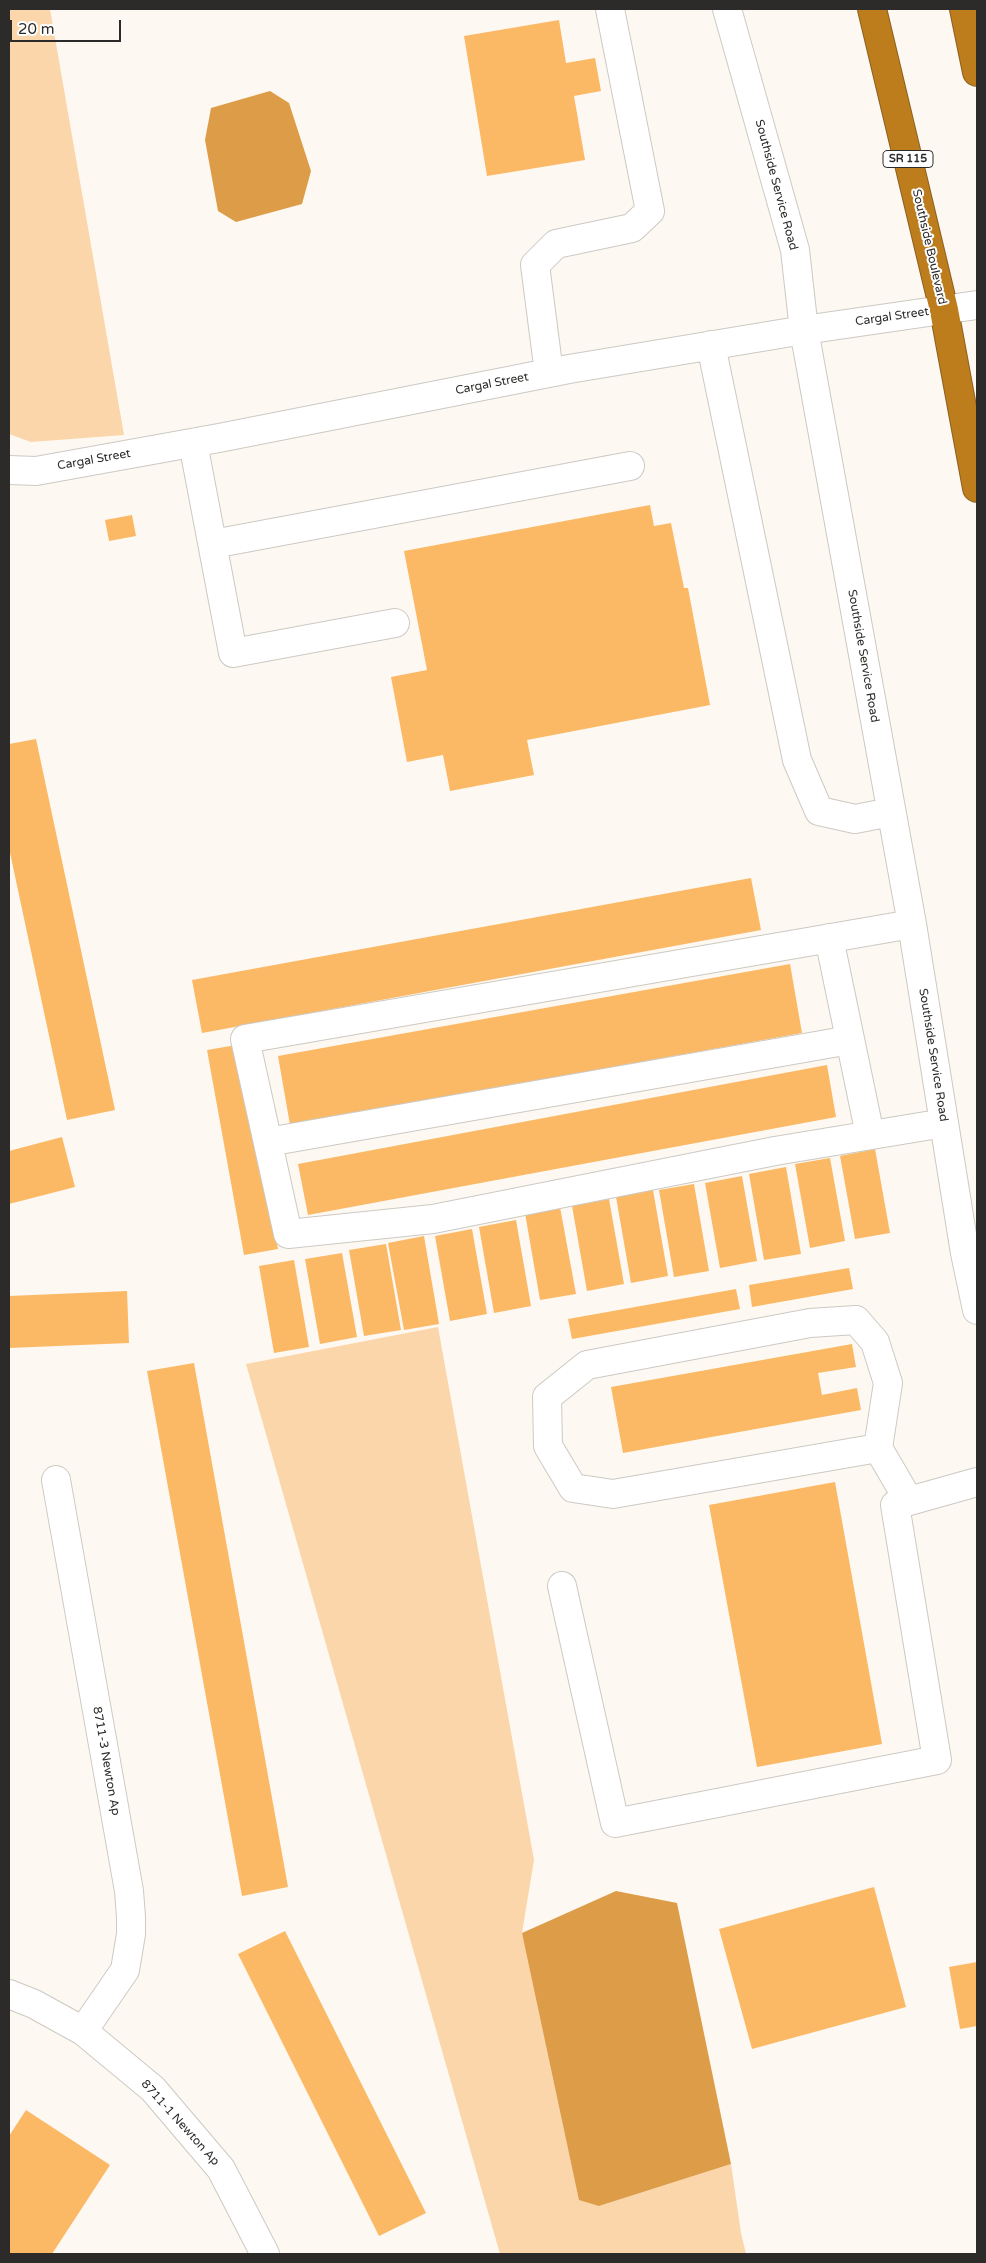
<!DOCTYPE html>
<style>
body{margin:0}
#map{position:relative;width:986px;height:2263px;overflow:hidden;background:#fdf8f2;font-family:"Varela Round",sans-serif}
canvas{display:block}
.frame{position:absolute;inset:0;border:10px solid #2d2b29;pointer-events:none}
.scale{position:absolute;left:10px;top:20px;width:111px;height:22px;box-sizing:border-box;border:2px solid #2d2b29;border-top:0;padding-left:6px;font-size:15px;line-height:18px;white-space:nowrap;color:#2d2b29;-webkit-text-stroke:4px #fff;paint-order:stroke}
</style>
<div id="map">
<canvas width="986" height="2263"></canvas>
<div class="frame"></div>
<div class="scale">20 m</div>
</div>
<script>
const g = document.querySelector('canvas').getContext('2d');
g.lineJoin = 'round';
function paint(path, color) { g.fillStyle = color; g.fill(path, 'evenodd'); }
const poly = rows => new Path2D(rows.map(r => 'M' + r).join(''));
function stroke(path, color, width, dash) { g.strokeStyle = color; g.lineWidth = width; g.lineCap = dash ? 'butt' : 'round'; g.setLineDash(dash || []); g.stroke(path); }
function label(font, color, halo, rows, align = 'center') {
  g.font = font + ' "Varela Round",sans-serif'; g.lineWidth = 4; g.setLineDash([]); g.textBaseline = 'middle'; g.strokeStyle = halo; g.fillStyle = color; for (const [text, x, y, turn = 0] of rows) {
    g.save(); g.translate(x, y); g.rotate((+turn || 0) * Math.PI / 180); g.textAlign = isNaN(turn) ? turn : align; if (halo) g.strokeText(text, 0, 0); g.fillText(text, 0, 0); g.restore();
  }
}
const green = poly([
 [9,9,50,9,124,435,31,442,9,434],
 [438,1327,534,1860,522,1933,599,2206,731,2164,741,2233,746,2254,500,2254,246,1364]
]);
const water = poly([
 [270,91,289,103,311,171,302,204,236,222,218,211,205,140,211,108],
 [616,1891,677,1903,731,2164,599,2206,579,2200,522,1933]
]);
const building = poly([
 [559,20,566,63,595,58,601,91,574,96,585,160,487,176,464,36],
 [650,505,654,526,671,523,684,588,688,588,710,705,527,740,534,775,450,791,443,755,407,762,391,677,427,670,404,551],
 [132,515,136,536,109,541,105,520],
 [36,739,115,1110,67,1120,9,848,9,744],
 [751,878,761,930,202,1033,192,980],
 [790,964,802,1033,290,1125,278,1056],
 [242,1044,278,1249,244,1255,207,1050],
 [827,1065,836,1117,308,1215,298,1164],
 [62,1137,75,1187,9,1204,9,1151],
 [875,1149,890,1233,855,1239,840,1156],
 [830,1158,845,1241,810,1248,795,1164],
 [786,1167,801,1254,764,1260,749,1174],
 [742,1176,757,1261,720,1268,705,1183],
 [694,1184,709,1271,674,1277,659,1190],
 [653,1190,668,1276,631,1283,616,1197],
 [609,1199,624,1284,587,1291,572,1206],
 [560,1207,576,1294,540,1300,525,1213],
 [516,1220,531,1306,494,1313,479,1227],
 [472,1229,487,1314,450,1321,435,1236],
 [424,1236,439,1324,404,1330,388,1243],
 [386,1244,401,1330,364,1336,349,1250],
 [342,1253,357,1337,320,1344,305,1259],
 [294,1260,309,1347,274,1353,259,1266],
 [849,1268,853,1289,752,1307,749,1285],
 [736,1289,740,1309,572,1339,568,1319],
 [127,1291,129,1343,9,1348,9,1296],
 [852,1344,856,1367,818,1373,822,1395,857,1388,861,1410,623,1453,611,1387],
 [194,1363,288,1887,242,1896,147,1371],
 [835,1482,882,1744,757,1767,709,1505],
 [874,1887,906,2007,752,2049,719,1929],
 [285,1931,426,2213,379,2236,238,1954],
 [977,1962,977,2026,960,2029,949,1967],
 [26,2110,110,2165,52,2254,9,2254,9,2136]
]);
const minor = poly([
 [727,9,795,250,804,330,912,924,965,1253,977,1310],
 [711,345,797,760,819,811,855,819,891,812],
 [549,373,535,265,556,244,632,228,650,211,610,9],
 [193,443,233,653,395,623],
 [9,470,36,471,219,438,569,369,804,330,977,305],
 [213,544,630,466],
 [912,924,245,1039,288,1234,433,1219,775,1151,944,1123],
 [829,938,870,1135],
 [268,1142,850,1040],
 [878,1448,888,1383,875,1342,856,1320,810,1323,587,1365,547,1397,548,1446,573,1488,613,1494,878,1448,909,1501],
 [56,1480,129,1891,131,1917,131,1934,125,1970,83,2031],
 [562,1586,615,1823,937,1760,895,1505,977,1482],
 [9,1994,34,2004,83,2031,153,2089,221,2169,265,2254]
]);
const highway = poly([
 [872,9,944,310,977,488],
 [964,9,977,72]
]);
const shields = [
 [908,159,50]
];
const shieldNames = [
 ["SR 115",908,159]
];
const streetNames = [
 ["Southside Service Road",776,185,75],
 ["Southside Boulevard",929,247,77],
 ["Cargal Street",892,317,-8],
 ["Cargal Street",492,384,-11],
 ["Cargal Street",94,460,-10],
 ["Southside Service Road",863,656,80],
 ["Southside Service Road",933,1055,81],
 ["8711-3 Newton Ap",106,1761,80],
 ["8711-1 Newton Ap",180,2123,48]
];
paint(green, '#fbd6ab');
paint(water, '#dd9c47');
paint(building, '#fbb965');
stroke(minor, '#cdc9c3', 30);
stroke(highway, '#8b6021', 30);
stroke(minor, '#fff', 28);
stroke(highway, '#bd7d1d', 28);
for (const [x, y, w] of shields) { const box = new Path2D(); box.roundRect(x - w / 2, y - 8.5, w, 17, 4); g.fillStyle = '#fff'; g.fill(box); stroke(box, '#2d2b29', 1); }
label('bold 11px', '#2d2b29', null, shieldNames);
label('12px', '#2d2b29', '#fff', streetNames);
</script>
